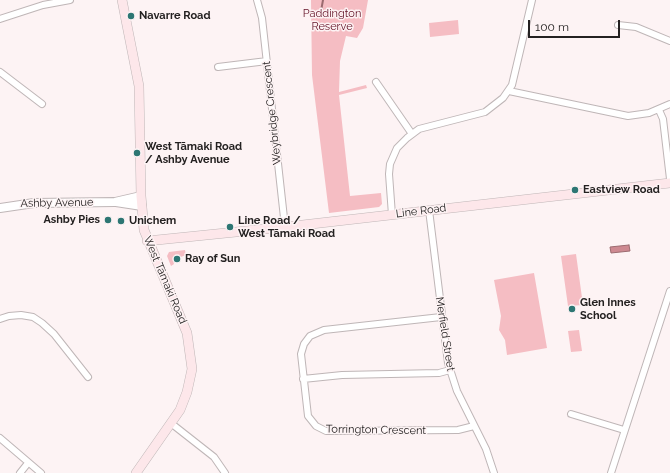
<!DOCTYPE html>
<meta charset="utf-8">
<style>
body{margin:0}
#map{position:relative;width:670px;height:473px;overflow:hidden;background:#fdf3f4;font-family:Raleway,sans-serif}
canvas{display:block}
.scale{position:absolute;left:528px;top:20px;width:92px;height:18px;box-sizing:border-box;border:2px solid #242121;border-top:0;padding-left:5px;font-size:12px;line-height:14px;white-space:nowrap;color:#242121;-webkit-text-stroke:3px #fdf3f4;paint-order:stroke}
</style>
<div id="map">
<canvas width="670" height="473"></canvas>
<div class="scale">100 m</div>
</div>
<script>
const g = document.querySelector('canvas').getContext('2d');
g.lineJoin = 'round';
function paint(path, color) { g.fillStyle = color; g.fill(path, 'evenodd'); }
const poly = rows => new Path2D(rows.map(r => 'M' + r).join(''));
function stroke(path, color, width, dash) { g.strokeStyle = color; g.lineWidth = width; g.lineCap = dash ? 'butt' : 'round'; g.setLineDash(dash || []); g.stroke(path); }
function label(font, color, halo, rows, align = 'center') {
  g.font = font + ' Raleway,sans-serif'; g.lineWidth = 3; g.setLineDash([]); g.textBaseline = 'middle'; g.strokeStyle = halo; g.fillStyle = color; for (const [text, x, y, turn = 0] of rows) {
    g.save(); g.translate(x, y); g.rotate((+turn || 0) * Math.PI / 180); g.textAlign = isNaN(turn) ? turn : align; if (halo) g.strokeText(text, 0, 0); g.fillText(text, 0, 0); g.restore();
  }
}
const green = poly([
 [311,0,368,0,363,28,357,38,346,36,340,61,339,92,366,85,367,88,339,95,350,196,381,193,382,204,379,207,329,213,312,75],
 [458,20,459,34,430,37,429,23],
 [185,250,186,255,173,260,174,264,171,266,167,256,169,252],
 [576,254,583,305,568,306,561,256],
 [534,273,547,348,507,355,505,340,499,330,501,316,494,280],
 [579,330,582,351,571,352,568,331]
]);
const water = poly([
 [629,245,630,251,611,253,610,247,629,245]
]);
const stream = poly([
 [321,11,323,0]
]);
const minor = poly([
 [257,0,262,18,285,227],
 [0,19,43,5,70,0],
 [618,25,636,27,670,41],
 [218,67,267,61],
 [0,72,42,104],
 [376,82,412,134],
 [509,91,628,116,649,113,670,104],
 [659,110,663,119,670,179],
 [429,210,448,363,457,391,486,449,494,473],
 [392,215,389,174,390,164,397,148,407,138,419,129,485,112,503,98,512,85,532,0],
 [441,317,324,330,310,336,304,344,301,354,308,416,316,426,326,431,458,430,474,426],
 [0,319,9,316,21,315,33,317,42,323,54,334,88,377],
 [303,379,342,375,439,373,450,370],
 [571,414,624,430],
 [172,424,214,457,225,473],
 [0,438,41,473],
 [20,473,28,463],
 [611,473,670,291]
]);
const tertiary = poly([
 [116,202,142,206],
 [0,208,34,203,115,202,141,196]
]);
const secondary = poly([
 [122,0,139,86,141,196,144,230,187,333,192,369,187,392,180,410,136,473],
 [147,241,285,227,670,183]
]);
const markers = [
 [131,16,4,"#2d7673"],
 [137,153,4,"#2d7673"],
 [575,190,4,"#2d7673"],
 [108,220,4,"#2d7673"],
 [121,221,4,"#2d7673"],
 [230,227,4,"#2d7673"],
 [177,259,4,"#2d7673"],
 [572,309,4,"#2d7673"]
];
const parkNames = [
 ["Paddington",332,14],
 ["Reserve",332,27]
];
const poiNames = [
 ["Navarre Road",139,16],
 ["West Tāmaki Road",145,147],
 ["/ Ashby Avenue",145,160],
 ["Eastview Road",583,190],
 ["Ashby Pies",100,220,"right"],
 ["Unichem",129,221],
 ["Line Road /",238,221],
 ["West Tāmaki Road",238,234],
 ["Ray of Sun",185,259],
 ["Glen Innes",580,303],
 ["School",580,316]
];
const streetNames = [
 ["Weybridge Crescent",272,113,-96],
 ["Ashby Avenue",57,203,-1],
 ["Line Road",421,211,-7],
 ["West Tāmaki Road",165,280,67],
 ["Merfield Street",445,334,81],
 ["Torrington Crescent",376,430,1]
];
paint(green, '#f5bdc3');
paint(water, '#ce8991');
stroke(water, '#9b6a6f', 1);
stroke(stream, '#9b6a6f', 2);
stroke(minor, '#bfb6b7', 8);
stroke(tertiary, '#bfb6b7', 10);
stroke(secondary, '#bfb6b7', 10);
stroke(minor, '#fff', 6);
stroke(tertiary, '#fff', 8);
stroke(secondary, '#fde7ea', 9);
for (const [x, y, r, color] of markers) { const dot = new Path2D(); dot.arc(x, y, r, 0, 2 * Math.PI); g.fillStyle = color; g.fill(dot); stroke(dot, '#fdf3f4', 1.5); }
label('11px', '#621025', '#fdf3f4', parkNames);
label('bold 11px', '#242121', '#fdf3f4', poiNames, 'left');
label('11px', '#242121', '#fdf3f4', streetNames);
</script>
